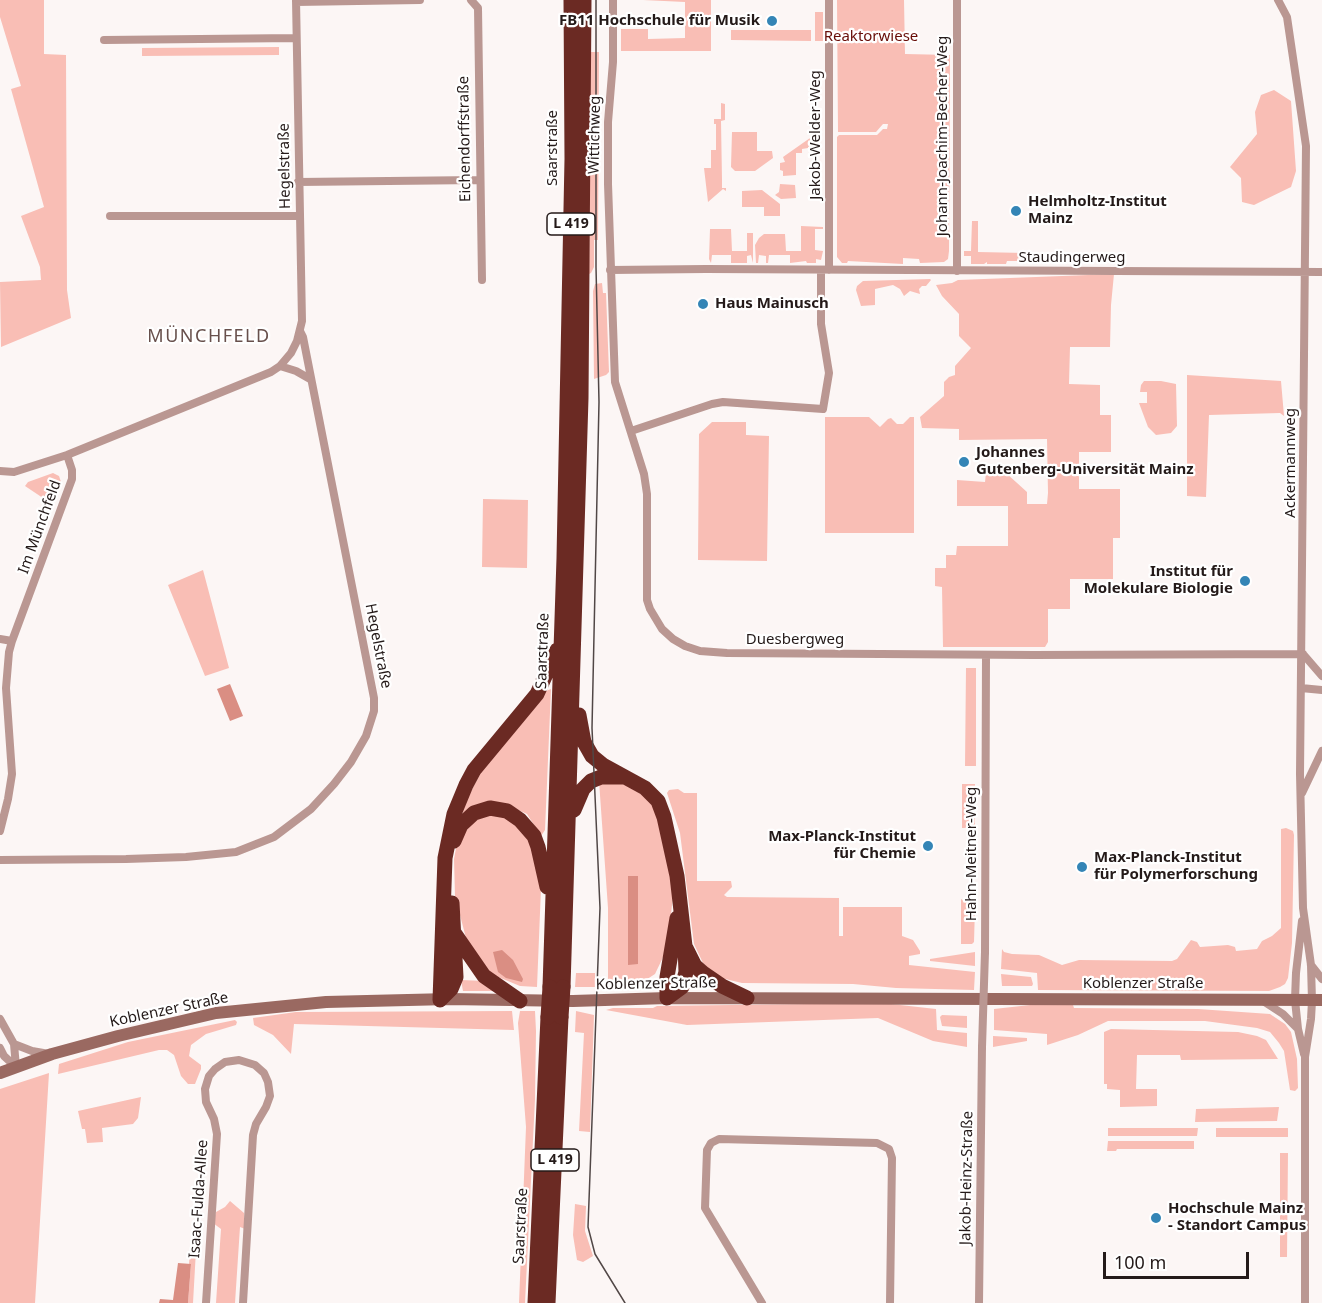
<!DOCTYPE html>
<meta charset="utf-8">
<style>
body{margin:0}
#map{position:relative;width:1322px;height:1303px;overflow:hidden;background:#fcf6f5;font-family:"Noto Sans",sans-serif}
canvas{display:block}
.scale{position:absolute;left:1103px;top:1252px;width:146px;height:27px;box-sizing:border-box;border:3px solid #241a19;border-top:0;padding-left:8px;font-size:18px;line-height:21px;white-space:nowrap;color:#241a19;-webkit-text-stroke:4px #fff;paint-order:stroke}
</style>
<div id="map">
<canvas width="1322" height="1303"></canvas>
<div class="scale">100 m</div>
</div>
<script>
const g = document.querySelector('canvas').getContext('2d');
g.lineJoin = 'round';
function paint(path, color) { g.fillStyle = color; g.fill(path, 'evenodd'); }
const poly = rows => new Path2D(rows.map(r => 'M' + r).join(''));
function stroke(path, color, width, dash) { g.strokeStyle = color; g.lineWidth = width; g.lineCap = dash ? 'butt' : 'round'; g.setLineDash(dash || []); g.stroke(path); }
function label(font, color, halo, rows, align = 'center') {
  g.font = font + ' "Noto Sans",sans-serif'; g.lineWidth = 4.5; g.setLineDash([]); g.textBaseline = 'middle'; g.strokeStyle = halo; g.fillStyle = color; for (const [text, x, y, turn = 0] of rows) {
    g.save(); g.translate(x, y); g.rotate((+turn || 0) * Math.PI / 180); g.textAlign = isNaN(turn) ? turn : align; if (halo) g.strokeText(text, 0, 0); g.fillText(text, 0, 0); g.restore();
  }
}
const green = poly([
 [0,0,44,0,44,54,66,55,67,290,71,318,1,347,0,282,41,280,40,267,21,216,44,207,11,89,21,86,0,17],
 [643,0,711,0,711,51,621,51,621,29,648,29,648,39,685,38,685,2],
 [837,0,904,0,905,54,950,55,949,251,948,259,944,262,920,263,919,259,903,258,903,264,848,261,847,263,842,263,837,257,837,137,839,135,877,135,883,129,887,129,888,124,883,124,876,132,838,132],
 [815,12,823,12,823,41,815,41],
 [731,30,811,30,811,41,731,40],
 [279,47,279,55,142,56,142,48],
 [591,52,599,52,598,240,594,240,594,267,591,273,589,274],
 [1274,90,1291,101,1296,171,1291,187,1254,205,1242,202,1241,178,1230,167,1257,134,1255,112,1261,95],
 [721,103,725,104,725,120,721,121,722,180,722,188,726,188,726,191,723,189,708,202,704,168,711,168,711,150,716,150,716,124,714,124,714,119,721,119],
 [732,132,757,132,757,151,772,151,773,158,755,171,735,171,731,167],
 [810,138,810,145,808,148,802,149,802,153,796,153,796,175,783,176,783,171,780,170,780,163,785,162,783,157],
 [780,184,795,185,796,198,781,199,775,195,779,192],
 [762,190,780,204,780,216,764,216,764,207,742,207,742,191],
 [972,221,978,221,978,252,1025,253,1025,261,1007,261,1006,264,987,264,987,262,984,264,971,264,971,256,964,256,964,251,971,251],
 [801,226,823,227,823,229,815,229,815,250,823,251,821,260,816,259,816,263,807,263,806,261,790,263,790,255,769,255,768,263,766,263,766,256,759,255,758,263,756,263,755,245,759,238,764,234,785,234,786,251,801,251],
 [710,229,731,229,732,251,747,251,747,233,753,233,753,263,751,255,747,256,747,263,731,263,731,255,712,255,711,263,709,259],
 [1114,274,1111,305,1110,347,1070,347,1069,384,1100,385,1100,415,1111,415,1111,452,1079,452,1079,489,1120,489,1120,538,1113,538,1113,579,1070,579,1070,609,1048,609,1048,642,1045,647,943,647,942,587,935,586,935,568,946,568,946,555,956,555,957,546,1008,546,1008,506,957,506,957,480,985,482,986,473,1006,473,1027,492,1027,504,1047,504,1048,493,1047,439,959,440,959,429,922,428,920,417,944,396,944,382,949,377,955,375,955,366,971,348,959,336,959,314,942,296,936,285,952,283,958,280],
 [930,279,931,280,926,286,922,286,919,289,920,294,910,291,904,296,900,289,893,285,875,289,875,305,861,306,856,290,857,286,863,281],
 [595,284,602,283,603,293,606,293,609,372,606,375,594,379,593,291],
 [1187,375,1281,381,1284,416,1280,413,1209,415,1206,497,1187,496],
 [1144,381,1161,381,1176,384,1177,426,1171,433,1156,435,1148,427,1139,403,1147,403,1147,392,1140,392,1141,385],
 [825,417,869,417,880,427,888,419,891,418,897,424,903,424,910,417,914,417,914,533,825,533],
 [712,422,746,422,746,435,769,436,767,561,698,560,699,434],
 [53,473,59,476,61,482,58,494,54,498,43,498,25,486,28,482],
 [483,499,528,500,527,568,482,567],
 [203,570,229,668,205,676,168,585],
 [966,668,976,668,976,766,965,766],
 [551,689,545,830,541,836,527,814,516,809,462,815,464,805,481,772,543,692],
 [599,781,624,784,646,797,653,806,662,828,673,895,670,925,666,951,655,974,638,985,613,985,608,982,608,908],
 [962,784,975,784,975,828,962,828],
 [678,789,684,793,697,793,697,881,731,881,732,887,724,895,727,897,839,898,839,936,843,936,843,907,902,907,902,936,913,940,920,951,920,954,909,956,909,965,975,972,974,990,896,988,853,984,742,983,717,977,703,963,694,944,680,833,667,793,669,790],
 [503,813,529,837,541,888,537,987,520,986,486,972,466,938,455,896,454,859,457,843,476,817],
 [1286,828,1293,831,1294,835,1292,943,1288,978,1285,984,1280,987,1269,991,1038,990,1037,973,1001,969,1002,949,1004,952,1012,954,1039,955,1062,965,1079,960,1172,961,1177,959,1191,940,1197,942,1200,947,1228,945,1235,947,1236,951,1257,949,1262,941,1272,936,1281,928,1281,829],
 [961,899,975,907,974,942,972,944,961,944],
 [975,952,975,966,930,961,930,959],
 [576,973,595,973,595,987,575,987],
 [1001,974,1031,977,1033,984,1032,986,1002,986],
 [461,980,485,981,497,991,463,991],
 [882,1003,936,1009,937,1030,967,1033,967,1047,933,1041,878,1018,687,1025,606,1010,613,1008,653,1008,657,1006],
 [1039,1004,1073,1005,1074,1008,1198,1009,1270,1014,1285,1024,1291,1032,1297,1059,1298,1088,1295,1091,1290,1090,1284,1051,1279,1043,1270,1032,1257,1028,1205,1021,1108,1021,1078,1035,1047,1045,1047,1034,994,1030,994,1009],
 [512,1011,514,1030,294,1024,291,1054,273,1035,254,1025,253,1018,296,1012],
 [520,1011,535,1011,536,1031,535,1099,525,1303,519,1303,526,1127,518,1023],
 [576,1011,594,1015,590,1132,579,1131,584,1033,575,1032],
 [942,1015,967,1016,967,1028,942,1026,940,1017],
 [235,1020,237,1022,236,1025,206,1034,191,1045,189,1056,201,1065,201,1069,195,1084,188,1084,181,1076,174,1055,167,1050,159,1050,58,1074,59,1064,128,1042],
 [1111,1029,1238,1032,1257,1036,1266,1040,1278,1059,1181,1060,1180,1055,1137,1055,1136,1089,1157,1089,1157,1106,1120,1107,1120,1090,1107,1089,1107,1084,1104,1084,1104,1032],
 [993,1036,1027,1038,1027,1041,993,1047],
 [49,1073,35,1303,0,1303,0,1089],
 [141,1097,138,1118,133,1124,102,1128,103,1142,87,1143,85,1129,82,1129,78,1111],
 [1279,1107,1277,1121,1195,1122,1196,1109],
 [1108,1128,1198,1128,1197,1136,1108,1136],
 [1216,1128,1288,1128,1288,1137,1216,1137],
 [1108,1141,1194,1141,1194,1149,1117,1149,1116,1151,1107,1151],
 [1280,1153,1288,1153,1287,1257,1280,1257],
 [230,1201,244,1213,245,1229,240,1227,235,1303,216,1303,221,1229,213,1223,216,1212,225,1207],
 [575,1204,586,1206,585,1231,593,1256,583,1262,577,1260,573,1235],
 [190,1250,196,1250,193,1303,188,1303,191,1264,189,1264]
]);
const water = poly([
 [230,684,243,716,230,721,217,689],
 [628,876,638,876,638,964,628,965],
 [502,950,513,960,523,979,522,982,506,978,498,972,493,952],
 [178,1263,191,1264,188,1303,159,1303,160,1299,173,1300]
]);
const street = poly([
 [471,0,478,8,482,280],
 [613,0,613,62,608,122,608,184,615,382,644,474,647,494,647,600,650,609,662,629,673,639,685,646,700,651,727,653,1034,655,1303,654],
 [829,0,829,270],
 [1278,0,1287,17,1306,146,1300,774,1303,908,1311,965,1312,1001,1311,1019,1305,1057,1305,1303],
 [296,2,420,0],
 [104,40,296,38],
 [298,182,479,180],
 [110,216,299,216],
 [610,270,706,269,1322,272],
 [957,271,957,0],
 [280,366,296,371,310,379],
 [631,431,712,404,723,402,823,409,829,373,821,324,821,270],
 [0,471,14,472,67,455,271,372,280,366,291,353,297,341,302,321,296,0],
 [0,639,12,641],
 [1303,654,1322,676],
 [1301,688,1322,690],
 [1302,793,1322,751],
 [0,831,8,799,12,774,6,688,9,652,12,641,72,479,72,470,67,455],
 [0,860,126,859,186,857,236,852,274,837,311,809,334,784,351,762,366,736,374,711,374,698,303,337,300,331],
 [1302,921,1296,973,1295,1000,1298,1029,1304,1054],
 [985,952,986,655],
 [1311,965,1322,979],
 [1263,1001,1283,1014,1297,1028],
 [0,1019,14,1044,16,1067],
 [14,1044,32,1051,49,1054],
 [0,1048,4,1056,16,1067],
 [206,1303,217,1134,214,1119,206,1102,205,1089,209,1076,215,1069,225,1062,239,1060,255,1065,264,1073,268,1082,270,1096,266,1107,256,1124,253,1135,243,1303],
 [762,1303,705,1208,707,1150,711,1143,719,1139,877,1143,889,1149,892,1158,890,1303],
 [979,1303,982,1047]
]);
const secondary = poly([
 [0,1073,52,1054,118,1036,216,1013,326,1002,449,999,573,1001,667,998,1322,1000]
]);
const highway = poly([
 [579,715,584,742,592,756,603,765,645,788,658,801,664,817,677,876,685,946,686,972,682,987,667,998],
 [574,810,583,789,591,781,601,777,622,777],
 [454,841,461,825,474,813,490,808,507,811,520,820,534,836,538,847,547,887],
 [455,934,484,976,520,1001],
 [686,948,695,966,703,973,722,986,747,998],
 [550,987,564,558,572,159,571,0],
 [563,987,581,398,584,0],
 [667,998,667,977,677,918],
 [440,1000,445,858,454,814,466,785,474,770,537,694,557,650],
 [440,1000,451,989,456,977,452,903],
 [535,1303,548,1017],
 [548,1303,561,1017]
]);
const tram = poly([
 [596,0,596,267,599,402,592,728,600,908,588,1227,595,1254,625,1303]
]);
const streetBridge = poly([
 [982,1047,985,952]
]);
const highwayBridge = poly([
 [548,1017,550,987],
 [561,1017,563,987]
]);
const markers = [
 [772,21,6,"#3485b6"],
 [1016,211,6,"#3485b6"],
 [703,304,6,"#3485b6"],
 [964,462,6,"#3485b6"],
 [1245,581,6,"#3485b6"],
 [928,846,6,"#3485b6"],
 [1082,867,6,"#3485b6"],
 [1156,1218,6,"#3485b6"]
];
const shields = [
 [571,224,48],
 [555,1160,48]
];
const shieldNames = [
 ["L 419",571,224],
 ["L 419",555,1160]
];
const poiNames = [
 ["FB11 Hochschule für Musik",760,21,"right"],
 ["Helmholtz-Institut",1028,202],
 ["Mainz",1028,219],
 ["Haus Mainusch",715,304],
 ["Johannes",976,453],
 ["Gutenberg-Universität Mainz",976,470],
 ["Institut für",1233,572,"right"],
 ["Molekulare Biologie",1233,589,"right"],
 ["Max-Planck-Institut",916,837,"right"],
 ["für Chemie",916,854,"right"],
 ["Max-Planck-Institut",1094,858],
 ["für Polymerforschung",1094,875],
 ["Hochschule Mainz",1168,1209],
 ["- Standort Campus",1168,1226]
];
const parkNames = [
 ["Reaktorwiese",871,37]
];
const streetNames = [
 ["Wittichweg",595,135,-89],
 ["Jakob-Welder-Weg",816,135,-90],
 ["Johann-Joachim-Becher-Weg",943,136,-90],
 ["Eichendorffstraße",465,139,-91],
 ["Saarstraße",553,148,-90],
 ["Hegelstraße",285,166,-91],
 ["Staudingerweg",1072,258],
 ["Ackermannweg",1291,463,-90],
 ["Im Münchfeld",40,527,-70],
 ["Duesbergweg",795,640],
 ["Hegelstraße",378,646,79],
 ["Saarstraße",543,651,-88],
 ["Hahn-Meitner-Weg",972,854,-90],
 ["Koblenzer Straße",656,984,-1],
 ["Koblenzer Straße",1143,984],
 ["Koblenzer Straße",169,1010,-12],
 ["Jakob-Heinz-Straße",967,1178,-89],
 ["Isaac-Fulda-Allee",199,1199,-86],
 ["Saarstraße",521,1226,-87]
];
const quarterNames = [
 ["MÜNCHFELD",209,337]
];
paint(green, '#f9beb5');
paint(water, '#da8e83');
stroke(street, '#ba9792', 8);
stroke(secondary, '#9a6961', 12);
stroke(highway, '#6b2a23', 15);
stroke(tram, '#514746', 1.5);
stroke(streetBridge, '#ba9792', 8);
stroke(highwayBridge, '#6b2a23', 15);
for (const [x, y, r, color] of markers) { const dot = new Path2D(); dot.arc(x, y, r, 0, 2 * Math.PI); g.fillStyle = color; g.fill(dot); stroke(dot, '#fff', 2); }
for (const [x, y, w] of shields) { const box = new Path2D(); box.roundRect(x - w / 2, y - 11, w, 22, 4.5); g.fillStyle = '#fff'; g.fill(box); stroke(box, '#241a19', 1.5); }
label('bold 14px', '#241a19', null, shieldNames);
label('bold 15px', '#241a19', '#fff', poiNames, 'left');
label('15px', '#680d08', '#fff', parkNames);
label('15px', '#241a19', '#fff', streetNames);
g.letterSpacing = '1.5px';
label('18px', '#68504c', '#fff', quarterNames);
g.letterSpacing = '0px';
</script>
